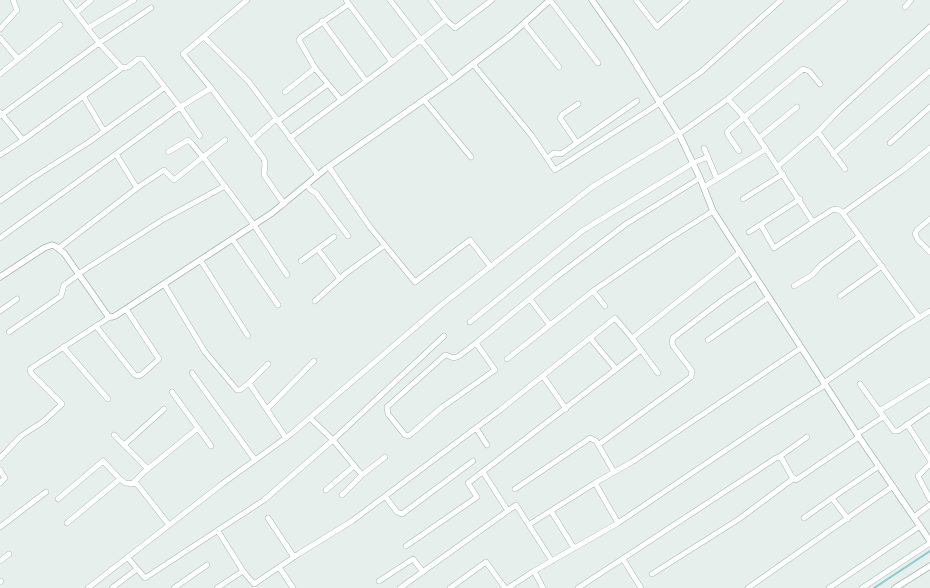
<!DOCTYPE html>
<style>
body{margin:0}
canvas{display:block;background:#e6efeb}
</style>
<canvas width="930" height="588"></canvas>
<script>
const g = document.querySelector('canvas').getContext('2d');
g.lineJoin = 'round';
const poly = rows => new Path2D(rows.map(r => 'M' + r).join(''));
function stroke(path, color, width, dash) { g.strokeStyle = color; g.lineWidth = width; g.lineCap = dash ? 'butt' : 'round'; g.setLineDash(dash || []); g.stroke(path); }
const stream = poly([
 [874,588,930,551]
]);
const minor = poly([
 [66,0,99,43,122,68,128,67,138,59,143,59,180,107,211,88,264,159,265,164,264,175,284,204],
 [346,0,392,62,446,20,431,0],
 [390,0,452,80],
 [550,0,598,63],
 [636,0,657,27,687,0],
 [905,7,911,0],
 [77,12,91,0],
 [446,20,455,28,492,0],
 [322,21,366,81],
 [524,23,559,67],
 [88,28,134,0],
 [0,29,17,10,13,0],
 [204,37,249,82,318,175],
 [0,38,18,59],
 [473,64,532,136,555,170,660,103],
 [0,74,60,25],
 [211,88,183,54,247,0],
 [285,92,315,68],
 [83,96,104,131],
 [341,100,315,68,299,40,301,37,349,4],
 [424,100,471,157],
 [660,101,702,71,781,0],
 [0,112,23,140,122,68],
 [0,116,99,43,151,8],
 [278,121,328,84],
 [818,132,845,169],
 [290,138,392,62],
 [759,138,797,107],
 [251,141,276,119],
 [577,143,560,118,563,114,578,104],
 [890,143,930,107],
 [704,148,717,179],
 [766,149,813,222,832,210,837,209,842,212,919,318],
 [739,151,728,135,727,132,730,129,803,69,809,71,820,84],
 [168,152,188,140,192,144,203,157,225,140],
 [833,154,930,71],
 [0,155,23,140],
 [547,158,554,153,561,154,637,101],
 [778,166,818,132,839,110,930,27],
 [329,167,370,227,415,282,470,240,491,267],
 [307,185,311,190,316,193,348,236],
 [704,187,766,149,744,117,728,99],
 [137,188,164,170,174,180,203,157,254,225,287,275],
 [743,199,783,174],
 [0,201,31,179,89,142,164,88],
 [843,213,903,170,930,148],
 [930,219,917,230,915,234,918,240,930,252],
 [761,225,774,248,813,222],
 [749,232,800,199],
 [0,238,116,154],
 [233,240,278,305],
 [59,248,137,188,116,154,180,107,200,136],
 [318,249,340,279],
 [201,261,248,336],
 [301,261,334,237],
 [78,274,164,219,225,186],
 [164,284,205,352,237,390,240,390,249,383,268,364],
 [794,286,812,275,821,265,860,236],
 [593,291,605,306],
 [840,296,882,266],
 [530,299,549,324],
 [315,301,345,274,385,245],
 [0,311,17,299],
 [470,322,582,231,693,163,708,157],
 [96,326,134,374,137,376,141,375,159,359,126,309],
 [9,332,61,296,64,285,78,275],
 [590,338,616,369],
 [708,340,768,298],
 [476,343,459,356,454,358,446,355,444,356,387,407,388,414,405,435,408,436,411,434,441,408,495,370,476,343,555,278,626,224,700,178],
 [63,347,108,399],
 [641,350,658,373],
 [507,359,593,291,667,240,713,211],
 [192,373,255,460],
 [543,376,566,409],
 [249,383,286,438],
 [824,383,904,327,930,311],
 [860,384,894,431,898,431,930,409],
 [172,392,211,446],
 [267,409,314,361],
 [879,411,930,380],
 [310,418,333,440,362,475,342,495],
 [907,424,930,460],
 [476,428,487,445],
 [857,434,883,417],
 [114,435,148,469],
 [124,445,164,409],
 [598,445,691,377,692,371,673,346,672,342,673,338,725,298,755,278],
 [779,457,807,437],
 [0,458,21,436,44,421,62,404,31,373,30,369,110,317],
 [930,464,918,476,930,499],
 [0,470,5,478,0,483],
 [483,472,508,511],
 [362,475,385,457],
 [120,479,125,483,137,484,169,525],
 [133,483,144,472,198,428],
 [515,489,590,438,596,441,614,472],
 [326,490,354,466],
 [385,496,397,512,402,514,473,461],
 [58,499,103,461,120,479,67,523],
 [551,511,574,548],
 [914,517,930,505],
 [268,518,294,557],
 [804,518,832,498],
 [848,519,832,498,879,466],
 [618,523,595,483,632,462,801,348],
 [530,524,595,483],
 [0,527,46,492],
 [218,531,243,571],
 [406,546,477,497,468,483,641,350,632,338,739,253],
 [128,558,145,578,264,500,333,440,444,336],
 [623,559,641,588],
 [0,561,9,554],
 [279,567,293,588],
 [534,571,543,588],
 [652,574,739,519,794,478],
 [379,581,413,559,423,572],
 [0,582,1,581],
 [88,588,222,484,291,434,440,306,592,187,679,134,728,99,845,0],
 [112,588,137,569],
 [174,588,207,565],
 [217,588,243,571,254,584,300,553,352,521,500,410,615,318,632,338],
 [400,588,516,505,552,561],
 [450,588,486,562,505,588],
 [508,588,534,571,618,523,766,423,825,385],
 [578,588,776,458,779,457,782,459,792,477,796,480,859,437],
 [748,588,893,486],
 [829,588,920,526],
 [862,588,930,543]
]);
const tertiary = poly([
 [592,0,625,47,679,134,700,178,713,211,859,437,930,541],
 [0,277,44,248,52,245,55,246,64,253,108,316,112,317,115,316,272,213,324,170,452,80,511,35,550,0],
 [895,588,930,566]
]);
stroke(stream, '#8ec9d4', 2);
stroke(minor, '#a8b8b2', 6);
stroke(tertiary, '#a8b8b2', 7);
stroke(minor, '#fff', 5);
stroke(tertiary, '#fff', 5.5);
</script>
